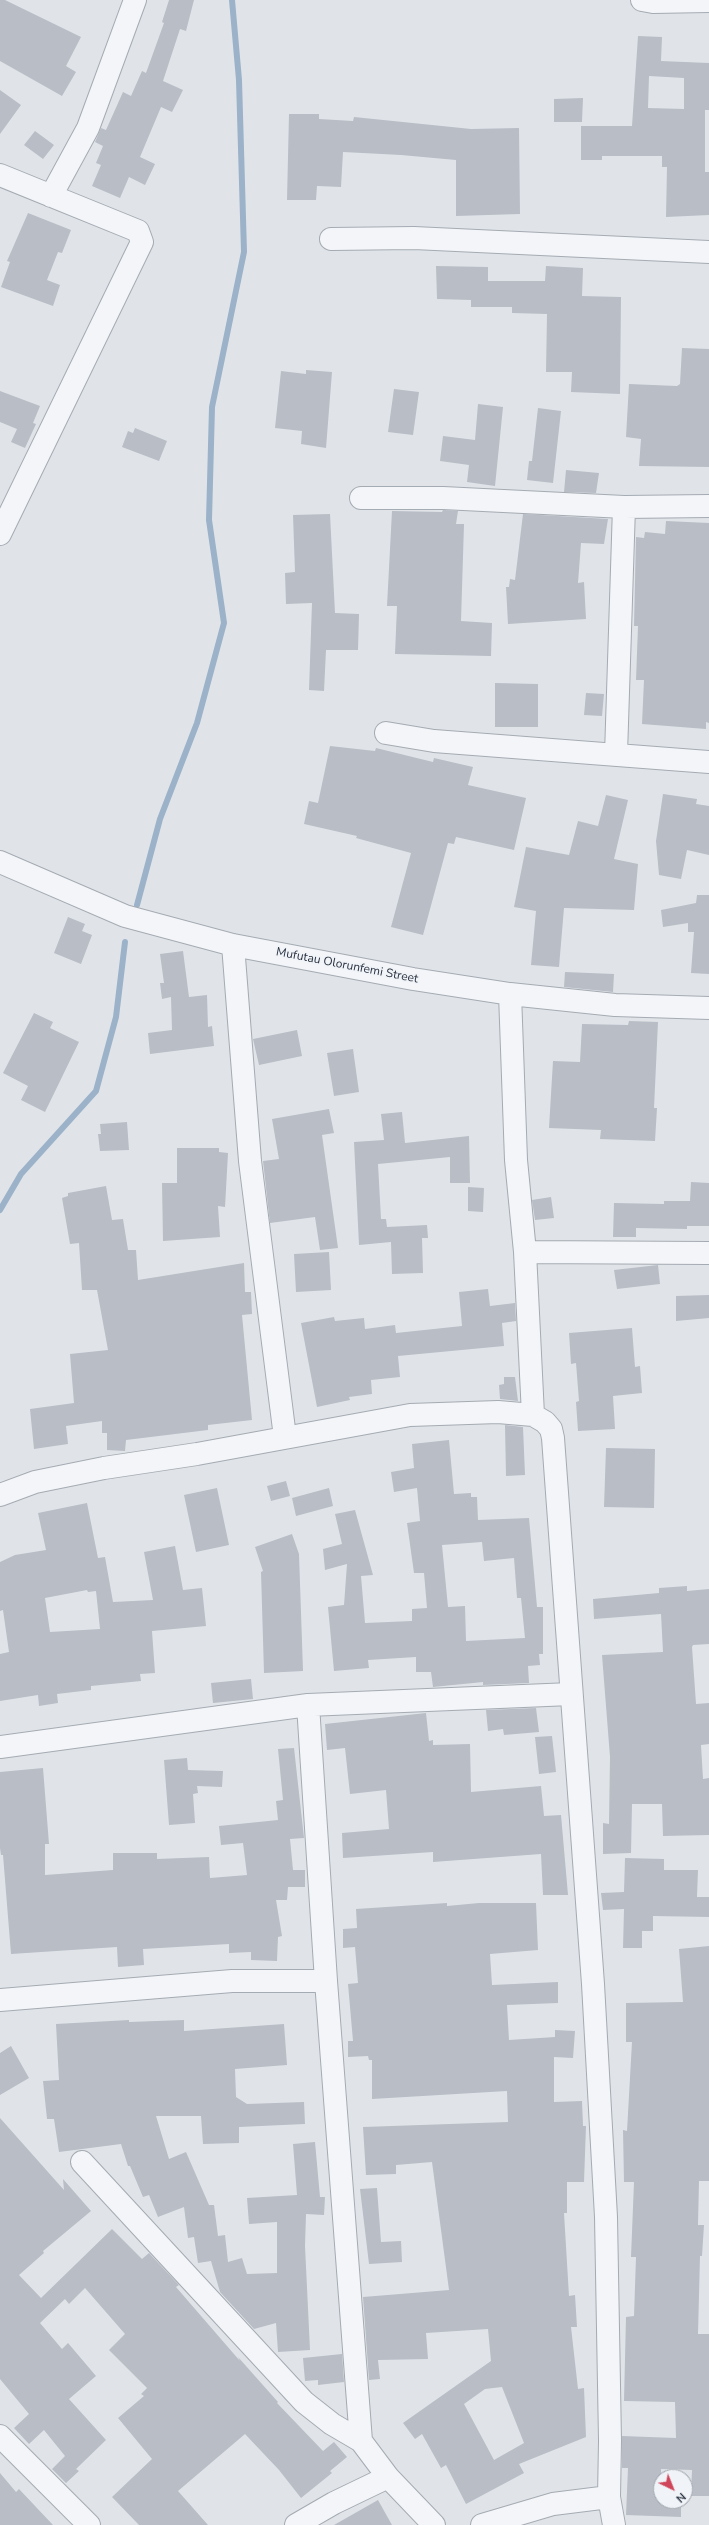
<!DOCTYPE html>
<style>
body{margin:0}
#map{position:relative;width:709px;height:2525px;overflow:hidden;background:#e0e4e9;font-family:"Nunito Sans",sans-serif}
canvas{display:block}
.north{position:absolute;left:653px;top:2469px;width:40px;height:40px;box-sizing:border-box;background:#f0f3f7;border:1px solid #a0a6ae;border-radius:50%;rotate:137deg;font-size:11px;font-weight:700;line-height:16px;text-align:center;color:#293241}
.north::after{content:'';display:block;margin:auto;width:14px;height:18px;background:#cf455a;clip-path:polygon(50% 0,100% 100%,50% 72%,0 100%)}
</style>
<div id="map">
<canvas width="709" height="2525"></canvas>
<div class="north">N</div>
</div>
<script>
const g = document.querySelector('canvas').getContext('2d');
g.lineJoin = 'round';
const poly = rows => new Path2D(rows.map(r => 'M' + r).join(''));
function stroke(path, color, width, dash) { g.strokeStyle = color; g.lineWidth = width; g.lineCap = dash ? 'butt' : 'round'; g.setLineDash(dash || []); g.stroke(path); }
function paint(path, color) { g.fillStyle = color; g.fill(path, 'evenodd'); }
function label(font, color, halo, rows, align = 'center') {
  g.font = font + ' "Nunito Sans",sans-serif'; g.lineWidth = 3; g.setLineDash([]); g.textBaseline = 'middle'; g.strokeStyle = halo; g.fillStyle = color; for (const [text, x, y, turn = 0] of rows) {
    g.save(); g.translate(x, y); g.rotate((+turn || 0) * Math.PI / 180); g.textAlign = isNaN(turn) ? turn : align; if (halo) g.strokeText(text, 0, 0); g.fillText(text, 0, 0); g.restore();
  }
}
const stream = poly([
 [137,905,160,819,197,723,224,623,209,520,212,407,244,252,239,80,232,0],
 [0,1210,21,1174,96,1091,116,1017,125,942]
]);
const building = poly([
 [0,0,5,0,81,37,66,66,76,72,62,96,0,61],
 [169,0,194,0,186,31,180,29,163,81,183,90,172,112,161,107,140,157,155,164,145,185,129,177,120,198,92,186,101,165,96,163,103,146,95,142,101,128,106,130,123,92,131,96,142,71,146,73,164,23,162,22],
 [638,36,662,37,661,61,709,63,709,110,705,110,705,172,709,172,709,215,666,217,667,167,662,167,662,156,602,156,602,160,581,160,581,126,632,126],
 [649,76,684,78,684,109,648,108],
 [0,90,21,105,0,134],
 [583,98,582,122,554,122,554,99],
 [289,114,319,114,319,119,353,121,354,117,471,129,519,128,520,214,456,216,456,160,401,155,343,152,341,187,317,186,316,200,287,200],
 [35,131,54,145,43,159,24,145],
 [28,213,71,230,62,253,58,252,47,280,60,285,53,306,1,287,10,262,7,261],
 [436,266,488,267,488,281,545,281,546,266,583,268,582,296,621,297,620,394,571,392,572,372,546,372,547,314,512,313,512,307,471,307,471,300,437,299],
 [682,348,709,349,709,467,639,466,641,439,626,437,629,384,677,386,680,384],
 [306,370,332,372,326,448,301,444,302,431,275,428,281,371,306,374],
 [394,389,419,392,413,435,388,432],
 [0,391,40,406,33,423,36,424,25,448,11,442,17,429,0,422],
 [478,404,503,407,495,486,467,482,469,465,440,461,443,436,475,440],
 [538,408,561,411,553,483,527,480,529,461,532,461],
 [135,428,167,441,159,461,122,447,128,431,133,433],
 [566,470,599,473,596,493,564,492],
 [443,510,458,511,456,524,464,524,461,621,492,623,491,656,395,654,397,606,387,606,392,511,442,512],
 [330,514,335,613,359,614,358,650,326,650,324,691,309,690,312,603,286,604,285,573,295,572,293,515],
 [523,514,608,519,604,544,581,543,578,583,584,582,586,619,508,624,506,587,509,587,510,579,515,580],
 [666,521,709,523,709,723,706,722,706,729,642,724,644,680,636,680,638,626,634,626,636,537,644,538,645,532,665,534],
 [495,683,538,684,538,727,495,727],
 [586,693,604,694,602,716,584,715],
 [330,746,375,751,376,748,433,762,434,758,473,767,468,785,526,798,514,850,456,837,454,844,448,843,423,935,391,927,411,853,356,838,357,836,304,824,309,801,318,803],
 [663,794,697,799,696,804,709,806,709,855,687,850,681,879,659,875,656,841],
 [606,795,628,800,614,859,638,864,634,910,564,908,559,967,531,965,536,911,514,907,526,847,569,855,578,821,598,826],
 [697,895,709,895,709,974,691,973,694,932,688,932,688,923,663,927,661,910,696,903],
 [68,917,85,924,82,931,92,935,81,964,54,953],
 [183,951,189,997,207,995,208,1027,212,1026,214,1046,150,1054,148,1033,172,1030,171,997,162,999,160,983,164,983,160,954],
 [565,972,614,974,613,992,564,987],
 [34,1013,53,1022,50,1028,79,1042,45,1112,21,1100,28,1086,3,1073],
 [629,1021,658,1022,654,1108,657,1108,655,1141,600,1139,601,1130,549,1128,553,1061,580,1062,582,1024,628,1025],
 [297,1030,302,1056,259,1065,253,1039],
 [353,1049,359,1092,334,1096,327,1053],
 [329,1109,334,1133,322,1135,338,1248,320,1250,315,1217,270,1223,263,1161,279,1159,272,1119],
 [402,1112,405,1143,469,1136,470,1183,450,1183,450,1157,378,1164,381,1219,386,1219,387,1227,427,1225,428,1238,422,1238,423,1273,392,1274,391,1242,359,1245,354,1142,384,1140,381,1114],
 [127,1122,129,1150,100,1151,98,1134,101,1134,100,1124],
 [177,1148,219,1148,219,1152,228,1153,225,1207,218,1206,220,1237,163,1241,162,1183,177,1183],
 [691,1182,709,1183,709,1226,687,1226,687,1229,636,1228,636,1237,613,1237,614,1203,664,1204,664,1201,690,1201],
 [106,1186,112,1220,123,1219,128,1250,136,1250,138,1280,244,1263,245,1292,251,1292,252,1314,242,1315,252,1420,208,1425,208,1430,126,1440,125,1451,107,1450,107,1433,102,1433,102,1421,66,1426,68,1444,34,1449,30,1409,74,1403,70,1354,108,1350,97,1290,82,1290,79,1243,70,1244,62,1198,68,1196,68,1193],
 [468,1187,484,1188,483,1212,468,1211],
 [551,1197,554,1218,535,1220,532,1200],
 [329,1252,331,1290,296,1292,294,1254],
 [658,1265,660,1284,617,1289,614,1270],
 [488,1289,490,1306,515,1303,516,1321,502,1323,504,1346,398,1356,400,1377,371,1380,372,1394,349,1397,350,1400,317,1407,301,1323,334,1317,335,1321,364,1318,365,1329,395,1325,396,1333,462,1326,459,1292],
 [709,1295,709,1318,676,1321,676,1296],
 [632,1328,635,1367,640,1366,642,1393,613,1396,615,1429,578,1431,576,1402,579,1401,576,1363,571,1364,569,1333],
 [504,1377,515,1377,518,1401,500,1399,499,1385,504,1384],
 [505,1425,523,1427,525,1475,506,1476],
 [449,1440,454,1494,471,1493,471,1497,477,1497,478,1520,529,1518,537,1607,543,1607,543,1654,539,1654,540,1665,528,1666,529,1683,483,1685,483,1682,433,1687,431,1672,416,1672,416,1657,368,1660,369,1668,334,1671,328,1607,344,1605,347,1564,325,1570,323,1549,342,1544,335,1514,355,1510,373,1575,361,1576,365,1623,412,1621,412,1609,427,1608,424,1573,414,1573,407,1523,420,1521,417,1488,394,1492,391,1472,414,1468,412,1444],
 [482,1542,484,1561,514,1558,517,1598,521,1598,525,1638,466,1641,465,1606,448,1607,442,1545],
 [606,1448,655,1449,654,1508,604,1507],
 [286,1481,290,1496,271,1501,267,1486],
 [217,1488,229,1545,196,1552,184,1495],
 [329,1488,333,1506,296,1516,292,1498],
 [87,1503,98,1558,105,1557,113,1602,153,1600,144,1552,175,1546,183,1590,202,1588,206,1626,152,1631,155,1673,140,1674,141,1681,91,1686,91,1690,57,1694,58,1703,39,1706,38,1695,0,1701,0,1654,9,1652,3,1610,0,1611,0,1562,15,1555,46,1550,38,1513],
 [87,1590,88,1592,96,1591,100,1629,50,1632,45,1598],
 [292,1534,299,1554,303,1671,264,1673,261,1572,263,1571,255,1547],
 [687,1586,687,1591,709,1589,709,1644,693,1645,692,1647,696,1704,709,1703,709,1744,701,1745,703,1779,709,1778,709,1835,663,1836,662,1804,632,1804,631,1853,603,1854,603,1823,609,1824,610,1757,602,1655,663,1652,661,1614,594,1619,593,1599,659,1593,659,1588],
 [251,1679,253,1699,213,1703,211,1683],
 [536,1708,539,1732,504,1735,503,1729,488,1731,486,1710],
 [426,1713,429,1741,433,1740,433,1745,470,1744,471,1792,541,1786,544,1816,561,1815,568,1895,543,1895,541,1854,433,1862,433,1852,343,1858,342,1833,389,1829,386,1790,350,1794,345,1748,327,1750,325,1724],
 [552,1736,556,1772,539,1774,535,1737],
 [294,1748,304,1838,290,1839,293,1870,305,1870,305,1887,288,1887,287,1900,276,1900,282,1936,278,1937,277,1961,251,1960,251,1952,229,1953,229,1944,143,1949,144,1965,118,1967,117,1947,11,1954,3,1855,1,1855,0,1848,0,1772,43,1768,49,1844,45,1844,45,1875,113,1870,113,1853,157,1853,157,1859,209,1857,210,1878,247,1875,243,1843,221,1845,219,1826,278,1820,276,1801,283,1800,278,1749],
 [187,1758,188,1770,223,1771,222,1787,197,1786,198,1793,193,1794,195,1823,169,1825,164,1760],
 [625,1858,664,1859,664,1870,698,1870,697,1897,709,1897,709,1917,653,1916,653,1931,642,1931,642,1948,623,1948,624,1909,603,1910,601,1893,624,1892],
 [447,1903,447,1906,479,1903,536,1903,538,1950,490,1954,492,1985,558,1982,558,2003,507,2005,509,2040,555,2037,555,2030,575,2031,573,2058,554,2057,554,2102,582,2101,583,2126,586,2126,584,2182,567,2182,567,2213,564,2213,569,2296,575,2295,577,2327,571,2327,578,2389,584,2388,586,2437,519,2464,524,2473,466,2504,446,2465,441,2468,422,2434,415,2439,403,2423,491,2361,488,2329,426,2333,428,2359,378,2360,380,2379,369,2380,363,2297,449,2290,432,2162,396,2165,396,2174,366,2175,363,2127,508,2122,507,2091,372,2099,372,2060,369,2060,368,2056,348,2057,348,2041,353,2041,348,1984,358,1983,355,1947,343,1948,343,1929,357,1928,356,1909],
 [502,2387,524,2443,494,2460,464,2404,485,2389],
 [709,1946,709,2181,699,2181,698,2225,704,2225,702,2256,700,2256,698,2334,709,2334,709,2496,691,2496,692,2470,661,2469,661,2501,681,2501,681,2517,626,2515,628,2468,622,2468,622,2436,676,2438,675,2402,624,2401,626,2317,634,2316,636,2257,631,2257,634,2182,624,2182,623,2130,627,2131,632,2042,626,2042,626,2003,683,2002,679,1949],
 [129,2020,129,2022,184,2020,184,2031,284,2024,287,2065,235,2069,236,2097,247,2104,304,2102,305,2124,239,2127,239,2143,203,2144,201,2116,156,2116,169,2159,186,2152,209,2205,214,2205,218,2236,225,2235,228,2262,242,2258,247,2274,277,2273,277,2222,249,2224,247,2198,297,2195,293,2144,315,2142,320,2197,325,2197,324,2215,306,2214,305,2246,310,2350,278,2352,276,2323,254,2329,220,2292,211,2261,198,2263,194,2237,188,2238,184,2207,158,2217,149,2195,143,2197,130,2166,128,2166,121,2144,59,2152,54,2119,47,2119,43,2081,59,2080,56,2024],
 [11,2046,29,2078,0,2095,0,2053],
 [0,2118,64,2190,63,2179,91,2211,43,2251,44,2253,19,2275,41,2298,112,2229,142,2259,149,2253,179,2285,176,2287,240,2361,238,2357,278,2402,277,2403,323,2451,334,2442,347,2457,330,2471,332,2473,301,2498,279,2470,245,2434,178,2491,208,2525,139,2525,112,2497,152,2459,118,2418,144,2396,141,2394,147,2388,109,2350,125,2334,85,2288,69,2304,65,2299,40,2323,62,2349,68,2343,96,2376,69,2399,106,2440,76,2469,79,2471,66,2483,52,2469,65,2456,44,2430,29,2444,14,2428,29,2414,0,2379],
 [377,2188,381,2242,401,2241,402,2262,369,2264,360,2189],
 [342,2354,344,2382,318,2385,318,2380,305,2381,303,2358],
 [0,2473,16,2492,19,2489,53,2525,0,2525],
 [378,2500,392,2525,334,2525]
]);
const minor = poly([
 [642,0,653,2,709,1],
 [0,175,138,231,142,242,0,534],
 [51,196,88,128,135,0],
 [331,239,414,238,709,252],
 [361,498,443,498,624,507,709,506],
 [386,733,434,741,709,762],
 [616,754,624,507],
 [0,862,125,916,233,945,413,979,510,994,615,1005,709,1008],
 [233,945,250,1161,285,1437],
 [510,994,516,1160,525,1252,533,1415,545,1422,551,1429,553,1438,593,1984,606,2217,610,2441,609,2497,614,2525],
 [525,1252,709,1253],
 [0,1495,35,1482,104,1468,197,1454,410,1415,498,1412,533,1415],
 [308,1705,326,1981,361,2441],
 [0,1747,308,1705,571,1694],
 [0,2000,232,1981,326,1981],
 [82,2162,304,2402,332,2424,361,2441,388,2477,434,2525],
 [0,2436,89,2525],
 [296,2525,334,2503,388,2477],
 [482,2525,553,2504,609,2497]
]);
const streetNames = [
 ["Mufutau Olorunfemi Street",347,966,11]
];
stroke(stream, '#9bb2c9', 6);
paint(building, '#b8bdc6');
stroke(minor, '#a5abb3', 24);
stroke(minor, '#f3f5f8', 22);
label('12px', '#293241', '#f0f3f7', streetNames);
</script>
